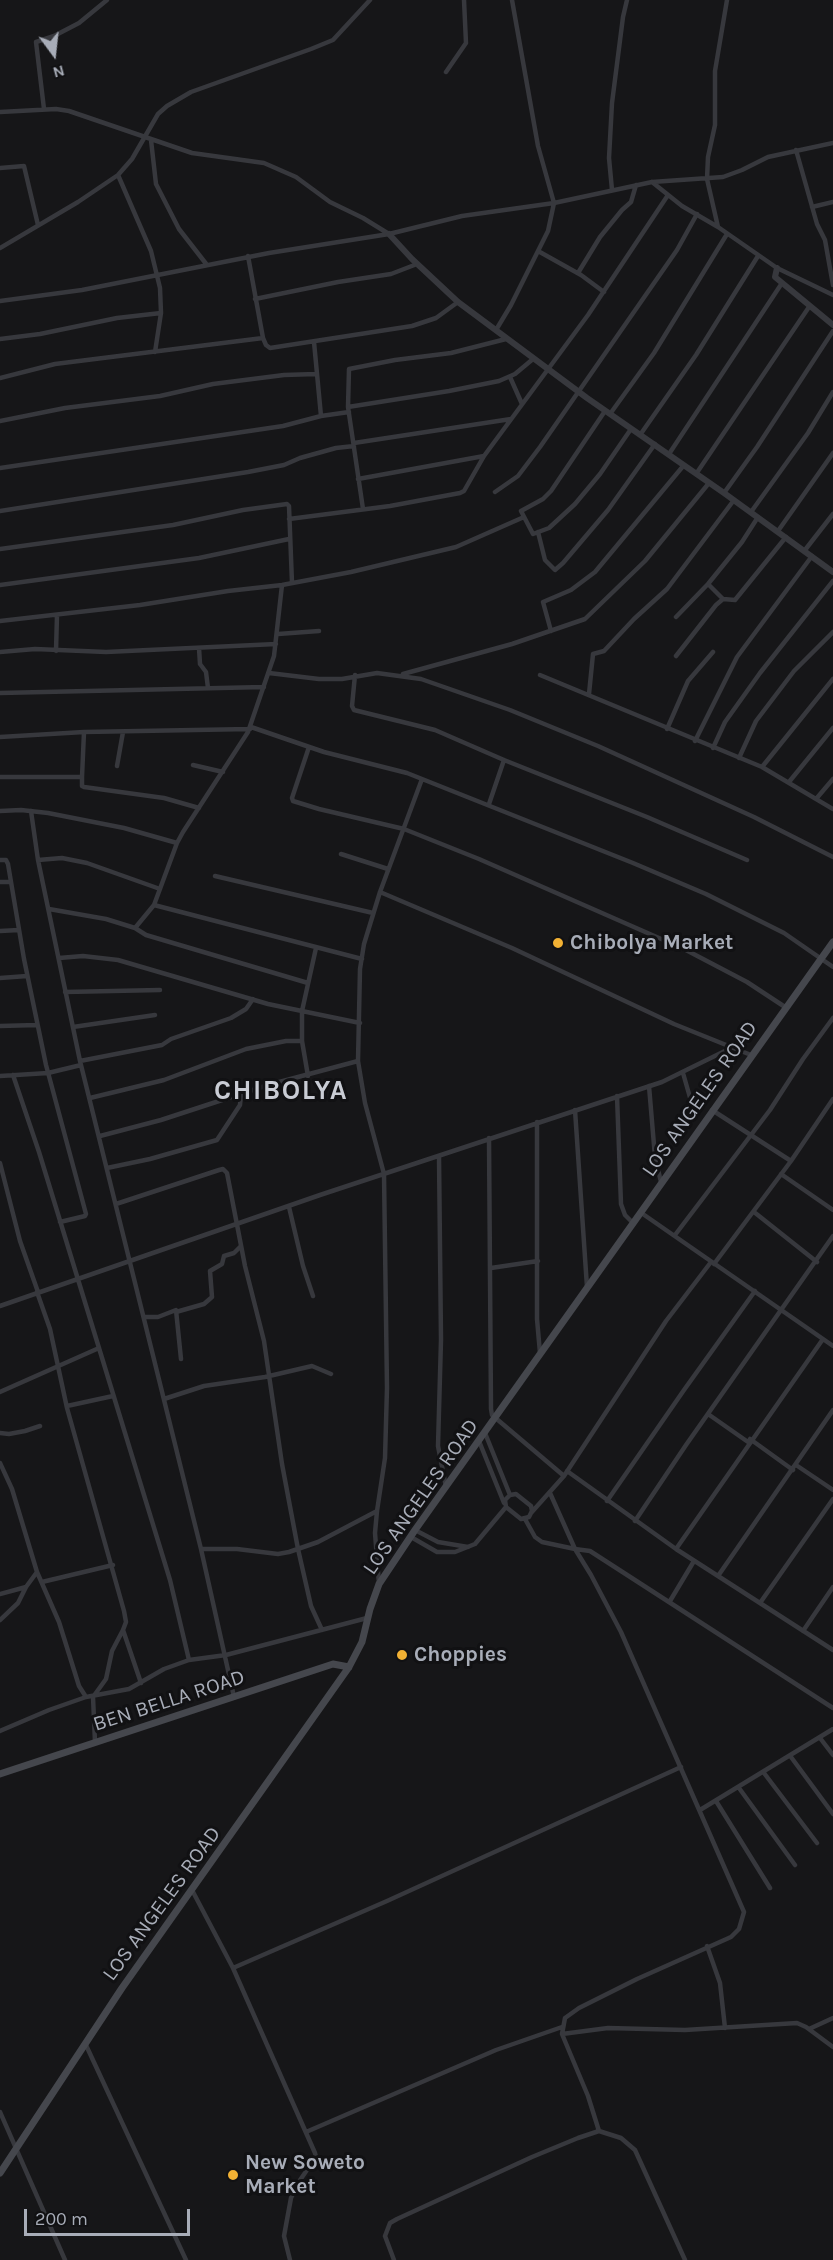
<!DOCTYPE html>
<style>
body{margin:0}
#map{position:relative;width:833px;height:2260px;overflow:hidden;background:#161618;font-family:Karla,sans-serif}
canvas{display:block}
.north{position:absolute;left:24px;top:24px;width:60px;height:60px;-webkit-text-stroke:4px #111113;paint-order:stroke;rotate:165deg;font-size:16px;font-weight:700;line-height:24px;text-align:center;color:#a8adb8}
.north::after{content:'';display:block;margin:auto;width:21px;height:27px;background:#a8adb8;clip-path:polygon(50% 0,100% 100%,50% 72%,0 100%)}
.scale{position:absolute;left:24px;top:2209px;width:166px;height:27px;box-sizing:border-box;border:3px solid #a8adb8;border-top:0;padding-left:8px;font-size:18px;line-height:21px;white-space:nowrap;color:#a8adb8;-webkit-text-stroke:4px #111113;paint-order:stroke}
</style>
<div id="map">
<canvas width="833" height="2260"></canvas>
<div class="north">N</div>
<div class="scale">200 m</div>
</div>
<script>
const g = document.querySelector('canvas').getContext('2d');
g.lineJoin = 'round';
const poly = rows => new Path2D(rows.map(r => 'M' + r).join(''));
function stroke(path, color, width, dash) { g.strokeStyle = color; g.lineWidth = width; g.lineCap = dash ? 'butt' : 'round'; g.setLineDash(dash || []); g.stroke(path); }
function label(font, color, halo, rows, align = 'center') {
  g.font = font + ' Karla,sans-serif'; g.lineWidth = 6; g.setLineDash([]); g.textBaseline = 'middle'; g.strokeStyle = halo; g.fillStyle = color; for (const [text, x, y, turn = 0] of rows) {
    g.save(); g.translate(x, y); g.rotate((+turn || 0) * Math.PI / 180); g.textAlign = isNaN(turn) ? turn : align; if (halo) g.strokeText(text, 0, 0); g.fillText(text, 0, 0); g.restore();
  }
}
const minor = poly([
 [727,0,715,71,715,125,708,157,707,179,718,227,777,268,833,295],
 [446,72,466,43,464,0],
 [44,109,36,42,54,36,79,23,107,0],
 [0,112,56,109,69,111,192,153,264,163,296,177,330,202,363,218,389,234],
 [151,140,156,184,179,229,207,265],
 [796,150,817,224,825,240,833,285],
 [0,168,24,166,38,225],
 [118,175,151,251,160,288,161,313,155,352],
 [652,182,682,206,718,227],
 [612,190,609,158,612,103,623,17,627,0],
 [812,207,833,202],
 [0,248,78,202,118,175,132,159,158,114,167,106,191,92,311,49,333,40,370,0],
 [538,251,581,275,604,292],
 [248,256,263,338,266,345,270,348,412,326,436,318,458,302],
 [578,273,600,237,622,210,631,202,636,185],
 [255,299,338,282,391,274,417,264],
 [0,301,82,290,269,253,389,234,462,216,554,203,652,182,723,177,742,170,768,157,833,143],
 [496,330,511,305,548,231,554,203,538,146,512,0],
 [0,339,40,334,117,318,161,313],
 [314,342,321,416],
 [510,377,522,404],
 [0,378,55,364,263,338],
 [348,407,449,391,499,381,515,374,533,359],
 [605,411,551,491,543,499,521,511,533,534,549,528,575,504,600,474,631,429],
 [610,414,654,353,727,234],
 [0,421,65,408,160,396,213,384,284,375,316,374],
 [640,435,696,355,758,256],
 [354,443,511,419],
 [669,454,782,283],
 [0,468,283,426,321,416,349,412],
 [696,474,809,307],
 [358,479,484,456],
 [495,492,518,476,540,447,677,250,697,214],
 [724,493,757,447,833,331],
 [363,509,348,407,349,369,395,360,451,353,506,339],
 [0,511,248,472,284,465,300,458,336,448,354,446],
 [751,512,808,433,833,392],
 [289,519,390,506,460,493,464,491,484,456,588,315,668,195],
 [778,531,833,453],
 [538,532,545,560,555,570,563,563,608,510,655,444],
 [0,549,173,525,243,510,287,504,289,506,292,583],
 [805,550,833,514],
 [708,584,723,599,735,600,786,537],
 [0,585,199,558,289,539],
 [676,617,708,584,742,542,758,517],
 [0,621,140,605,228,591,282,585,351,572,456,547,524,517],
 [551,631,543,602,571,590,595,572,684,465],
 [278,634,319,631],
 [199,648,200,664,206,672,208,688],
 [56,651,57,615],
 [0,652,35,649,106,652,276,644],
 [676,656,716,605,723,599],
 [269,673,319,679,342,679,377,673,421,679,510,710,598,746,754,817,833,857],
 [403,674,512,644,585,619,645,561,709,483],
 [355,675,352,706,354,710,435,730,504,760],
 [540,675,762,767,833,809],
 [0,693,264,687],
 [589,694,593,654,604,651,634,619,667,589,734,500],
 [251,727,324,752,407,773,633,863,706,894,784,933,833,967],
 [667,729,688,681,713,652],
 [0,737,84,732,250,729],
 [695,741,737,657,812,556],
 [309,747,292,798,293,801,319,809,404,829,479,859,684,949,747,982,785,1007],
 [713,748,725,722,760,673,833,581],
 [739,758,756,721,794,671,833,632],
 [193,765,223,772],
 [117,766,123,732],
 [762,767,833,679],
 [0,777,82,777,82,786,84,787,164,798,199,808],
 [82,777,84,732],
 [789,782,833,728],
 [816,799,833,779],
 [489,804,504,760,647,817,747,860],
 [0,811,21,810,48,813,124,828,177,843],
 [31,811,38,860,80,1061,201,1549,234,1697],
 [341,854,388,869],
 [0,860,6,860,8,864,24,959,46,1065,86,1214,85,1216,60,1222],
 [38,860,62,858,87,863,160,889],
 [215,876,373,913],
 [0,882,11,882],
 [380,892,512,948,674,1024,751,1055],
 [154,905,362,959],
 [49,909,106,919,135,928,146,935,308,983],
 [135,928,154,905,177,843,183,832,248,732,274,656,282,585],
 [0,931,19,930],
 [59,958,83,956,118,960,268,1004,360,1023],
 [0,978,27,976],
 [65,992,160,990],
 [0,1026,37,1025],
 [73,1027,155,1015],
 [80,1061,162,1045,171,1039,231,1018,246,1009,253,999],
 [683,1073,693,1108],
 [13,1075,39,1152,170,1580,189,1660],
 [0,1076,48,1073,81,1065],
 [308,1076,302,1041,302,1011,316,948],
 [649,1086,655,1157,661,1182],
 [617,1096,621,1204,625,1215,633,1223],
 [90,1098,164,1080,246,1049,286,1041,302,1041],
 [575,1110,587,1287],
 [712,1110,791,1161],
 [537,1122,537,1319,540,1353],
 [100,1136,161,1120,268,1085,358,1061],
 [489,1138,491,1409,492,1415,564,1476],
 [439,1156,441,1340,438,1446,446,1487],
 [0,1163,20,1241,38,1292],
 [107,1168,150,1159,217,1140,240,1105,241,1094],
 [781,1174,833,1210],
 [116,1204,219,1170,223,1169,227,1173,245,1266,264,1341,282,1464,298,1549,311,1606,322,1630],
 [289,1207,303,1266,313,1296],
 [640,1212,833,1346],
 [754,1212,817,1262],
 [675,1235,770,1110,803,1059,833,1018],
 [714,1264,791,1161,833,1099],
 [491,1268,538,1261],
 [37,1292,50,1329,67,1408,124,1611,126,1622,123,1630,112,1651,106,1679,93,1697,95,1742],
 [0,1306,320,1195,662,1082,731,1048],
 [176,1312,204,1304,212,1297,210,1271,222,1264,224,1256,234,1253,241,1246],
 [144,1317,158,1317,176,1310,181,1359],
 [0,1392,99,1348],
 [164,1399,204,1386,265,1377,312,1366,331,1374],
 [67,1406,113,1396],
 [708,1414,748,1442],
 [0,1433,9,1434,25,1431,40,1426],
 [485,1433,510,1495],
 [750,1439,793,1470],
 [479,1441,504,1503],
 [0,1463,12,1489,37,1572,59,1622,79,1686,86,1697],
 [796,1465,833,1490],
 [567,1471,676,1549,833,1650],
 [550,1493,575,1549,590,1551,833,1708],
 [607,1501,684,1390,755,1291],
 [531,1513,564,1476,666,1321,711,1262],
 [525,1519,535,1537,542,1542,575,1549,591,1575,621,1632,744,1912,739,1929,731,1937,637,1979,579,2008,565,2018,562,2034,588,2096,599,2131],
 [635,1521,686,1445,833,1236],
 [415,1530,438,1542,468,1547],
 [411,1537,437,1552,455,1552,475,1544,506,1507,505,1500,510,1495,516,1494,531,1506,532,1511,529,1517,521,1519,506,1507],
 [201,1549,237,1549,278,1554,289,1552,318,1542,377,1511],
 [676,1549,823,1339],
 [718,1576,833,1410],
 [42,1582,113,1565],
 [379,1584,375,1533,377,1511,385,1458,387,1388,384,1174,365,1103,358,1061,360,969,364,944,380,892,422,779],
 [0,1594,26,1587],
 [670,1601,694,1561],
 [760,1603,833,1499],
 [0,1620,18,1603,26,1587,37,1572],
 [123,1630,141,1683],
 [803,1631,833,1587],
 [0,1731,49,1710,86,1697,129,1689,164,1669,189,1660,226,1655,367,1618],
 [820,1738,833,1755],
 [791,1757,833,1814],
 [764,1773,817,1843],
 [739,1788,795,1865],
 [716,1801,770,1888],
 [700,1810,833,1729],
 [192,1890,233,1968,315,2153,316,2157,298,2183,291,2198,284,2236,290,2260],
 [707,1946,720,1983,725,2028],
 [233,1968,387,1901,681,1767],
 [809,2029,833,2018],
 [562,2034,608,2028,685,2030,797,2023,806,2027,833,2047],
 [85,2043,186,2260],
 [0,2112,65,2260],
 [306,2132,496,2050,562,2027],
 [394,2260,385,2236,390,2223,397,2219,532,2157,578,2138,599,2131,621,2138,635,2150,685,2260]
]);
const tertiary = poly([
 [389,234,412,259,458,302,587,398,724,493,833,572],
 [777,268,775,277,833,325]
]);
const secondary = poly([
 [0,1774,333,1664,349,1667],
 [0,2173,122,1988,349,1667,362,1642,370,1609,379,1584,415,1530,833,942]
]);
const markers = [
 [558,943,6,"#f2b134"],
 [402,1655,6,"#f2b134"],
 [233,2175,6,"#f2b134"]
];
const poiNames = [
 ["Chibolya Market",570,943],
 ["Choppies",414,1655],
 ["New Soweto",245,2163],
 ["Market",245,2187]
];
const streetNames = [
 ["LOS ANGELES ROAD",700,1099,-55],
 ["LOS ANGELES ROAD",421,1497,-55],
 ["BEN BELLA ROAD",169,1701,-18],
 ["LOS ANGELES ROAD",162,1904,-54]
];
const districtNames = [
 ["CHIBOLYA",281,1091]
];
stroke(minor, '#37383d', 4.5);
stroke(tertiary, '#37383d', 6);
stroke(secondary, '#45474d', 7);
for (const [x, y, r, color] of markers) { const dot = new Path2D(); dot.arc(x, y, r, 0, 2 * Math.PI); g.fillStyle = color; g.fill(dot); stroke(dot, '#111113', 2); }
label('bold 21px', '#a8adb8', '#111113', poiNames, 'left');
label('21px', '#a8adb8', '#111113', streetNames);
g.letterSpacing = '1.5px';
label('bold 27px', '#c9ccd4', '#111113', districtNames);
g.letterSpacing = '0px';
</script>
